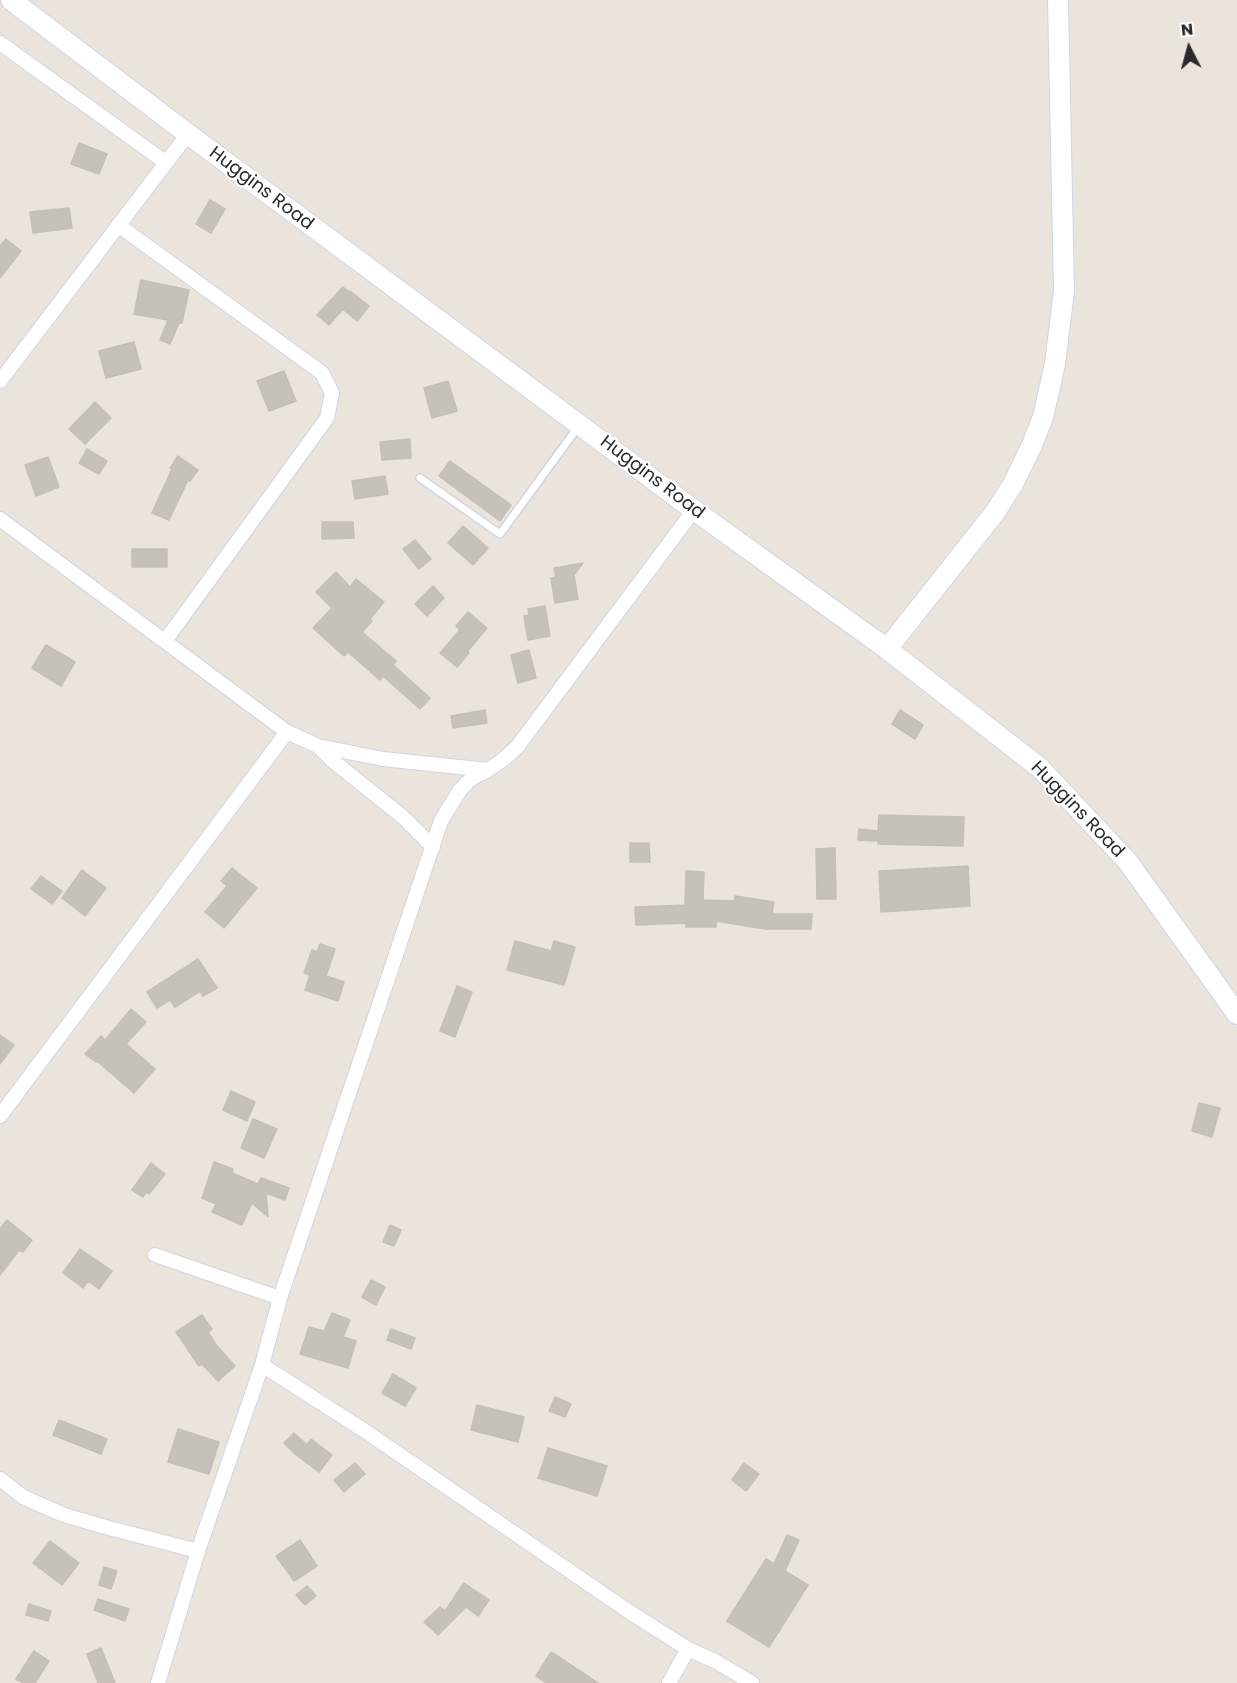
<!DOCTYPE html>
<style>
body{margin:0}
#map{position:relative;width:1237px;height:1683px;overflow:hidden;background:#ebe4dc;font-family:Poppins,sans-serif}
canvas{display:block}
.north{position:absolute;left:1159px;top:18px;width:60px;height:60px;-webkit-text-stroke:4px #fff;paint-order:stroke;rotate:354deg;font-size:16px;font-weight:700;line-height:24px;text-align:center;color:#292929}
.north::after{content:'';display:block;margin:auto;width:21px;height:27px;background:#292929;clip-path:polygon(50% 0,100% 100%,50% 72%,0 100%)}
</style>
<div id="map">
<canvas width="1237" height="1683"></canvas>
<div class="north">N</div>
</div>
<script>
const g = document.querySelector('canvas').getContext('2d');
g.lineJoin = 'round';
function paint(path, color) { g.fillStyle = color; g.fill(path, 'evenodd'); }
const poly = rows => new Path2D(rows.map(r => 'M' + r).join(''));
function stroke(path, color, width, dash) { g.strokeStyle = color; g.lineWidth = width; g.lineCap = dash ? 'butt' : 'round'; g.setLineDash(dash || []); g.stroke(path); }
function label(font, color, halo, rows, align = 'center') {
  g.font = font + ' Poppins,sans-serif'; g.lineWidth = 4.5; g.setLineDash([]); g.textBaseline = 'middle'; g.strokeStyle = halo; g.fillStyle = color; for (const [text, x, y, turn = 0] of rows) {
    g.save(); g.translate(x, y); g.rotate((+turn || 0) * Math.PI / 180); g.textAlign = isNaN(turn) ? turn : align; if (halo) g.strokeText(text, 0, 0); g.fillText(text, 0, 0); g.restore();
  }
}
const building = poly([
 [79,143,107,154,99,174,71,164,79,143],
 [210,200,225,209,211,233,196,224,210,200],
 [69,208,72,228,33,233,30,212,69,208],
 [6,239,21,251,0,278,0,246,6,239],
 [141,280,189,290,182,323,179,323,170,344,160,340,168,320,134,314,141,280],
 [343,287,349,292,350,291,369,306,357,321,343,309,329,325,317,315,343,287],
 [134,342,141,369,106,378,99,351,134,342],
 [284,371,296,401,269,411,257,381,284,371],
 [448,381,457,411,432,418,424,388,448,381],
 [95,402,111,418,85,444,69,429,95,402],
 [410,439,411,458,382,460,380,442,410,439],
 [87,449,107,461,99,474,79,463,87,449],
 [178,456,198,470,190,481,188,480,169,520,152,513,172,469,170,468,178,456],
 [48,457,59,487,36,496,25,465,48,457],
 [450,461,511,505,500,521,439,476,450,461],
 [385,476,388,494,355,499,352,481,385,476],
 [322,522,353,522,354,538,322,539,322,522],
 [463,526,488,548,473,565,448,543,463,526],
 [415,540,431,559,419,569,403,549,415,540],
 [132,549,167,549,167,567,132,567,132,549],
 [583,563,574,575,578,599,555,603,551,578,556,577,554,568,583,563],
 [336,572,350,587,356,579,384,602,370,619,372,621,362,632,396,661,393,665,430,698,420,709,383,676,380,680,348,652,344,656,313,628,332,608,316,592,336,572],
 [433,586,444,598,427,616,415,604,433,586],
 [545,606,550,636,528,640,524,616,529,615,528,609,545,606],
 [468,612,487,628,467,652,469,653,457,667,440,653,460,630,456,626,468,612],
 [46,645,75,662,61,686,32,668,46,645],
 [529,650,536,678,518,683,511,655,529,650],
 [485,710,487,723,453,728,451,716,485,710],
 [900,710,923,725,915,739,892,724,900,710],
 [879,815,964,817,963,846,878,844,878,841,858,840,859,829,878,831,879,815],
 [630,843,649,843,650,862,630,862,630,843],
 [835,848,836,899,817,899,816,849,835,848],
 [968,866,970,906,881,912,879,871,968,866],
 [232,868,257,888,224,928,205,912,227,886,221,881,232,868],
 [82,870,106,888,85,916,62,898,82,870],
 [686,871,704,872,703,900,734,901,735,896,774,902,772,914,812,914,811,929,765,929,716,921,716,927,686,927,686,923,636,925,635,907,685,905,686,871],
 [41,876,62,891,52,904,31,889,41,876],
 [515,941,551,951,554,941,575,947,564,985,507,970,515,941],
 [320,944,335,949,326,976,344,982,338,1001,305,990,310,975,304,973,312,950,317,952,320,944],
 [198,959,217,988,203,996,200,991,175,1007,170,1000,157,1008,147,992,198,959],
 [457,986,472,992,455,1037,440,1031,457,986],
 [131,1009,146,1022,126,1044,155,1069,134,1093,97,1061,96,1062,85,1054,101,1036,105,1040,131,1009],
 [0,1035,14,1045,0,1064,0,1035],
 [231,1091,255,1102,247,1121,223,1110,231,1091],
 [1199,1103,1220,1108,1212,1137,1192,1131,1199,1103],
 [253,1119,277,1129,264,1158,241,1148,253,1119],
 [214,1162,233,1169,232,1173,258,1184,261,1178,289,1188,285,1200,266,1193,268,1217,252,1203,242,1225,212,1212,216,1204,202,1198,214,1162],
 [151,1163,165,1174,149,1194,146,1192,143,1197,132,1190,151,1163],
 [7,1220,32,1240,23,1252,19,1250,0,1275,0,1229,7,1220],
 [390,1225,401,1230,394,1246,383,1242,390,1225],
 [80,1249,112,1271,99,1289,88,1281,83,1288,63,1273,80,1249],
 [371,1280,385,1287,376,1305,362,1297,371,1280],
 [332,1313,350,1320,343,1337,356,1341,348,1368,300,1354,309,1327,324,1331,332,1313],
 [202,1315,212,1329,208,1332,217,1346,235,1366,218,1381,202,1364,199,1366,176,1332,202,1315],
 [391,1329,415,1338,411,1349,387,1340,391,1329],
 [393,1374,416,1388,405,1406,382,1393,393,1374],
 [555,1397,571,1404,565,1417,549,1411,555,1397],
 [477,1405,524,1417,518,1442,471,1430,477,1405],
 [59,1420,107,1439,101,1454,53,1435,59,1420],
 [178,1429,219,1442,209,1474,168,1462,178,1429],
 [294,1433,307,1445,311,1439,332,1455,319,1472,295,1454,284,1443,294,1433],
 [548,1448,607,1466,597,1496,538,1478,548,1448],
 [355,1463,365,1474,344,1492,334,1480,355,1463],
 [744,1463,759,1474,746,1491,732,1480,744,1463],
 [787,1535,799,1540,785,1571,808,1585,769,1647,727,1621,766,1559,774,1564,787,1535],
 [300,1540,317,1566,294,1581,276,1556,300,1540],
 [50,1541,79,1563,62,1585,33,1563,50,1541],
 [104,1567,117,1571,111,1589,99,1585,104,1567],
 [464,1583,489,1600,478,1616,466,1607,438,1635,424,1622,440,1607,445,1611,464,1583],
 [307,1586,316,1596,305,1605,296,1595,307,1586],
 [98,1599,129,1609,125,1621,94,1610,98,1599],
 [29,1604,51,1611,48,1621,26,1615,29,1604],
 [101,1648,115,1683,98,1683,87,1654,101,1648],
 [34,1651,49,1661,35,1683,23,1683,16,1679,34,1651],
 [551,1652,598,1683,546,1683,536,1676,551,1652]
]);
const lane = poly([
 [420,478,500,534,578,427]
]);
const street = poly([
 [0,43,165,162],
 [118,225,322,373,332,393,327,418,165,641],
 [0,381,188,134],
 [0,519,287,732,318,746,383,759,488,770,504,759,517,747,694,510],
 [318,746,333,761,404,818,433,847],
 [0,1116,287,732],
 [155,1255,280,1298],
 [262,1365,365,1431,631,1613,688,1649,715,1661,752,1683],
 [0,1479,23,1497,64,1515,109,1528,198,1551],
 [158,1683,198,1551,262,1365,280,1298,441,821,460,790,472,778,488,770],
 [669,1683,688,1649]
]);
const secondary = poly([
 [11,0,188,134,694,510,887,649,1040,768,1128,862,1237,1014],
 [887,649,996,511,1013,484,1032,445,1043,417,1055,364,1064,291,1058,0]
]);
const streetNames = [
 ["Huggins Road",261,189,37],
 ["Huggins Road",652,478,37],
 ["Huggins Road",1077,810,46]
];
paint(building, '#c6c1bb');
stroke(building, '#c6bfb6', 1.5);
stroke(lane, '#d1d5e1', 10);
stroke(street, '#d1d5e1', 16);
stroke(secondary, '#d1d5e1', 22);
stroke(lane, '#fff', 7);
stroke(street, '#fff', 14);
stroke(secondary, '#fff', 20);
label('18px', '#292929', '#fff', streetNames);
</script>
